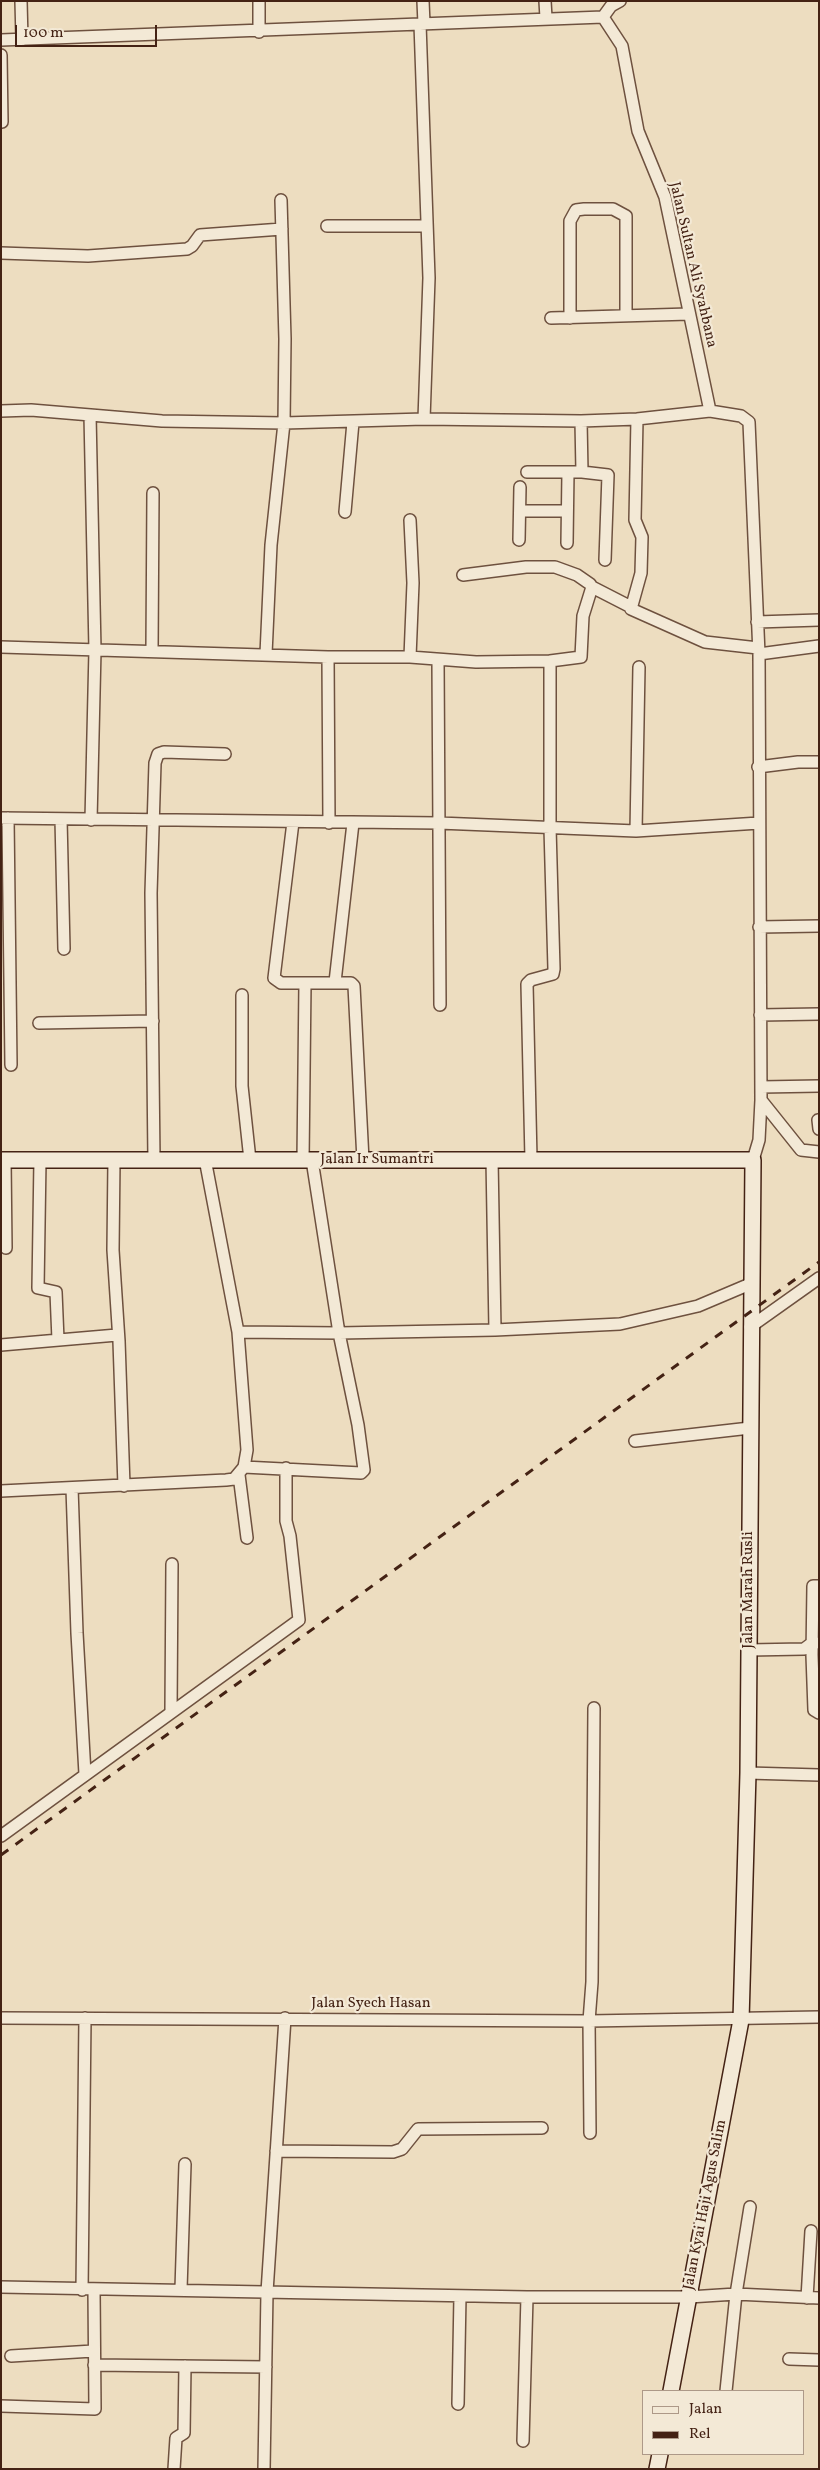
<!DOCTYPE html>
<style>
body{margin:0}
#map{position:relative;width:820px;height:2470px;overflow:hidden;background:#edddc0;font-family:Vollkorn,serif}
canvas{display:block}
.frame{position:absolute;inset:0;border:2px solid #442214;pointer-events:none}
.legend{position:absolute;left:642px;top:2390px;width:162px;height:65px;box-sizing:border-box;background:#f3e9d6;border:1px solid #ad9988;margin:0;padding:6px 9px;list-style:none;font-size:15px;color:#442214}
.legend li{display:flex;align-items:center;gap:10px;height:25px}
.legend b{width:25px;border:1px solid #ad9988}
.scale{position:absolute;left:15px;top:25px;width:142px;height:22px;box-sizing:border-box;border:2px solid #442214;border-top:0;padding-left:6px;font-size:15px;line-height:18px;white-space:nowrap;color:#442214;-webkit-text-stroke:4px #f3e9d6;paint-order:stroke}
</style>
<div id="map">
<canvas width="820" height="2470"></canvas>
<div class="frame"></div>
<ul class="legend">
<li><b style="height:6px;background:#f3e9d6"></b>Jalan</li>
<li><b style="height:6px;background:#442214"></b>Rel</li>
</ul>
<div class="scale">100 m</div>
</div>
<script>
const g = document.querySelector('canvas').getContext('2d');
g.lineJoin = 'round';
const poly = rows => new Path2D(rows.map(r => 'M' + r).join(''));
function stroke(path, color, width, dash) { g.strokeStyle = color; g.lineWidth = width; g.lineCap = dash ? 'butt' : 'round'; g.setLineDash(dash || []); g.stroke(path); }
function label(font, color, halo, rows, align = 'center') {
  g.font = font + ' Vollkorn,serif'; g.lineWidth = 4.5; g.setLineDash([]); g.textBaseline = 'middle'; g.strokeStyle = halo; g.fillStyle = color; for (const [text, x, y, turn = 0] of rows) {
    g.save(); g.translate(x, y); g.rotate((+turn || 0) * Math.PI / 180); g.textAlign = isNaN(turn) ? turn : align; if (halo) g.strokeText(text, 0, 0); g.fillText(text, 0, 0); g.restore();
  }
}
const minor = poly([
 [21,1,22,40],
 [259,1,259,32],
 [423,1,424,24],
 [545,1,546,18],
 [603,17,611,6,620,1],
 [420,24,429,278,424,419],
 [1,40,603,17,622,46,638,131,665,197,710,411],
 [1,55,2,122],
 [327,226,427,226],
 [1,253,88,256,187,249,192,246,200,235,282,229],
 [551,318,689,314],
 [570,318,570,221,576,210,584,209,613,209,626,216,626,316],
 [1,411,31,410,162,421,284,423,424,419,581,421,637,419,710,411,741,416,749,422,759,654,761,1100,759,1140,753,1160],
 [90,415,95,650,91,820],
 [637,419,635,520,642,537,641,573,631,609,705,642,758,648],
 [581,421,582,472],
 [527,472,582,472,608,475,605,560],
 [520,511,567,511],
 [345,512,353,422],
 [410,520,413,583,410,657],
 [519,540,520,487],
 [567,543,568,472],
 [463,575,526,567,555,567,577,575,590,584,592,587,583,616,581,657,550,661],
 [592,587,631,607],
 [757,622,819,620],
 [1,647,328,657,410,657,476,662,550,661,550,828,554,969,553,974,531,980,527,984,531,1159],
 [152,650,153,493],
 [266,654,271,545,284,423,285,339,281,200],
 [759,654,819,646],
 [328,657,329,823],
 [438,661,440,1005],
 [758,767,798,762,819,762],
 [1,818,439,823,636,831,759,823],
 [8,818,11,1065],
 [61,819,64,949],
 [293,822,274,978,281,983,351,983,354,986,363,1160],
 [636,831,639,667],
 [759,927,819,926],
 [335,982,353,823],
 [242,995,242,1086,250,1160],
 [760,1015,819,1014],
 [39,1023,153,1021],
 [761,1087,819,1086],
 [761,1100,801,1150,819,1152],
 [818,1120,819,1129],
 [492,1159,495,1330],
 [5,1160,6,1248],
 [40,1160,38,1288,56,1292,58,1340],
 [114,1160,113,1250,119,1341,124,1486],
 [154,1160,151,893,155,763,158,754,164,752,225,754],
 [303,1160,305,983],
 [750,1327,819,1278],
 [238,1332,339,1333,495,1330,620,1324,698,1306,750,1284],
 [1,1345,117,1335],
 [635,1441,750,1428],
 [244,1467,361,1473,364,1470,358,1425,339,1333,312,1160],
 [239,1475,247,1538],
 [72,1488,77,1633,85,1774],
 [1,1491,226,1480,234,1479,244,1467,247,1450,238,1332,205,1159],
 [819,1586,813,1586,812,1655,814,1710,819,1713],
 [749,1650,804,1649,812,1643,817,1643],
 [171,1711,172,1564],
 [748,1773,819,1775],
 [1,1836,299,1620,290,1536,286,1521,286,1468],
 [1,2018,589,2021,819,2017],
 [590,2133,589,2021,592,1982,594,1708],
 [276,2151,393,2152,402,2149,418,2129,542,2128],
 [1,2287,527,2297,689,2297,736,2294,819,2298],
 [181,2289,185,2164],
 [82,2290,85,2018],
 [807,2298,811,2231],
 [11,2356,93,2351],
 [789,2359,819,2360],
 [94,2365,266,2367],
 [726,2391,736,2294,750,2207],
 [458,2404,460,2296],
 [1,2406,95,2409,94,2290],
 [523,2441,527,2297],
 [174,2469,176,2438,184,2433,185,2366],
 [264,2469,267,2292,285,2018]
]);
const secondary = poly([
 [1,1160,753,1160,748,1773,741,2020,671,2391],
 [657,2469,660,2454]
]);
const rail = poly([
 [1,1855,819,1262]
]);
const streetNames = [
 ["Jalan Sultan Ali Syahbana",692,265,77],
 ["Jalan Ir Sumantri",377,1160],
 ["Jalan Marah Rusli",749,1590,-90],
 ["Jalan Syech Hasan",371,2004],
 ["Jalan Kyai Haji Agus Salim",706,2205,-79]
];
stroke(minor, '#6e513f', 14);
stroke(secondary, '#442214', 18);
stroke(minor, '#f3e9d6', 11);
stroke(secondary, '#f3e9d6', 15);
stroke(rail, '#442214', 3, [9, 9]);
label('15px', '#442214', '#f3e9d6', streetNames);
</script>
